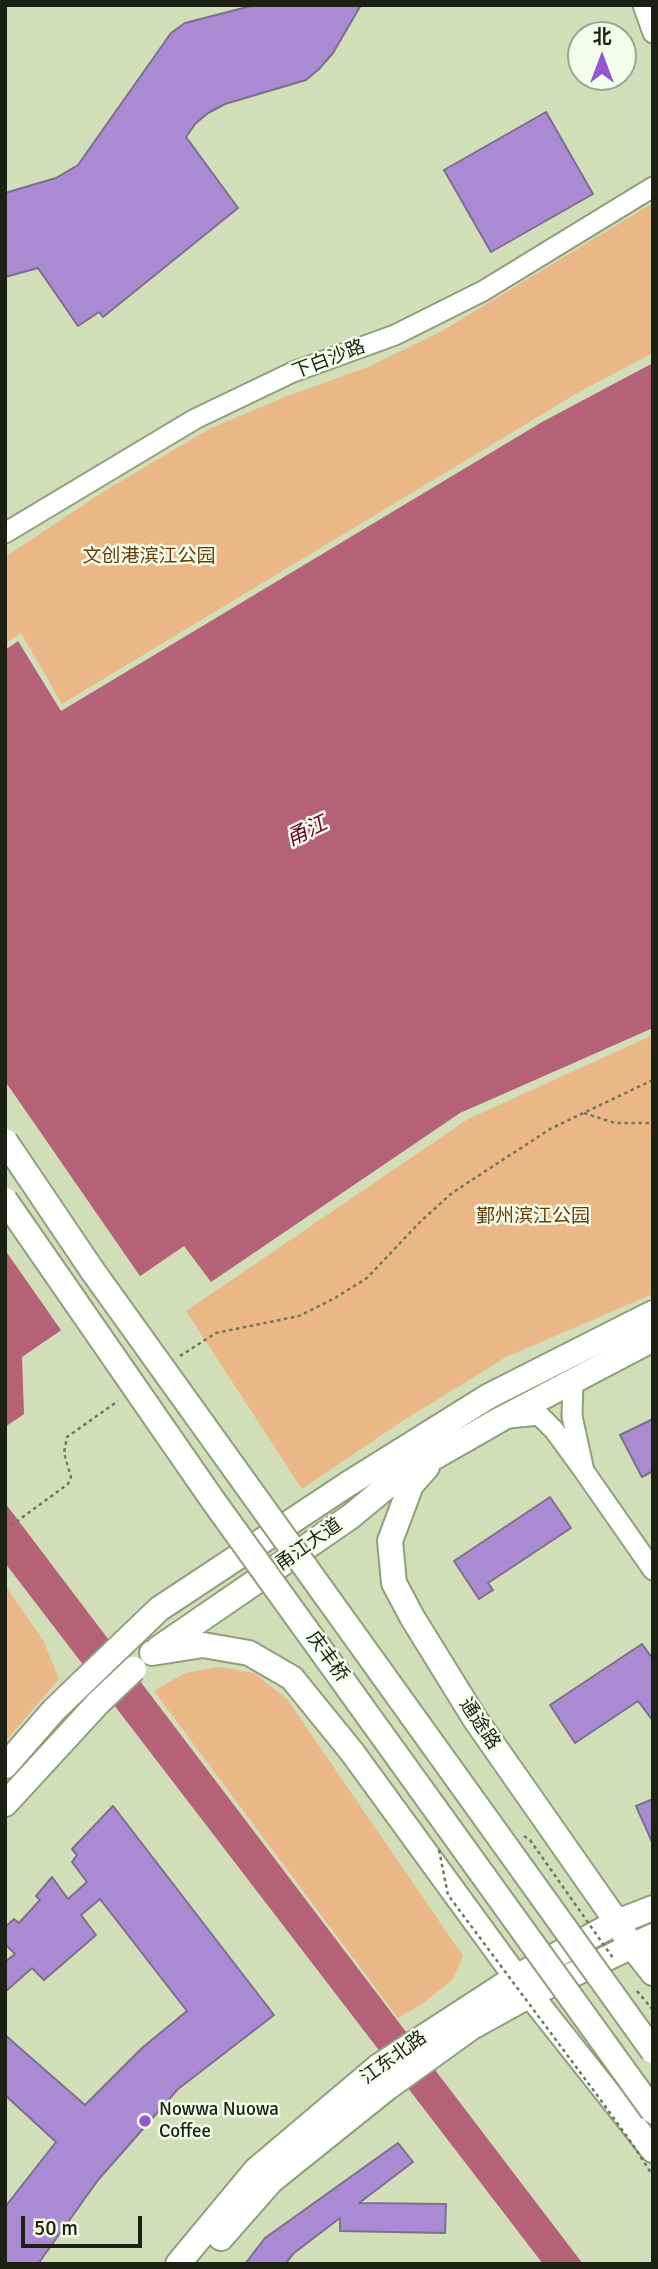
<!DOCTYPE html>
<meta charset="utf-8">
<style>
body{margin:0}
#map{position:relative;width:658px;height:2269px;overflow:hidden;background:#d1deb8;font-family:Signika,"Noto Sans SC",sans-serif}
canvas{display:block}
.frame{position:absolute;inset:0;border:7px solid #1c2113;pointer-events:none}
.north{position:absolute;left:567px;top:21px;width:70px;height:70px;box-sizing:border-box;background:#f5fce9;border:2px solid #9ea493;border-radius:50%;rotate:0deg;font-size:19px;font-weight:700;line-height:28px;text-align:center;color:#1c2113}
.north::after{content:'';display:block;margin:auto;width:24px;height:32px;background:#9158d0;clip-path:polygon(50% 0,100% 100%,50% 72%,0 100%)}
.scale{position:absolute;left:21px;top:2216px;width:121px;height:32px;box-sizing:border-box;border:4px solid #1c2113;border-top:0;padding-left:9px;font-size:21px;line-height:24px;white-space:nowrap;color:#1c2113;-webkit-text-stroke:5px #f5fce9;paint-order:stroke}
</style>
<div id="map">
<canvas width="658" height="2269"></canvas>
<div class="frame"></div>
<div class="north">北</div>
<div class="scale">50 m</div>
</div>
<script>
const g = document.querySelector('canvas').getContext('2d');
g.lineJoin = 'round';
function paint(path, color) { g.fillStyle = color; g.fill(path, 'evenodd'); }
const poly = rows => new Path2D(rows.map(r => 'M' + r).join(''));
function stroke(path, color, width, dash) { g.strokeStyle = color; g.lineWidth = width; g.lineCap = dash ? 'butt' : 'round'; g.setLineDash(dash || []); g.stroke(path); }
function label(font, color, halo, rows, align = 'center') {
  g.font = font + ' Signika,"Noto Sans SC",sans-serif'; g.lineWidth = 5; g.setLineDash([]); g.textBaseline = 'middle'; g.strokeStyle = halo; g.fillStyle = color; for (const [text, x, y, turn = 0] of rows) {
    g.save(); g.translate(x, y); g.rotate((+turn || 0) * Math.PI / 180); g.textAlign = isNaN(turn) ? turn : align; if (halo) g.strokeText(text, 0, 0); g.fillText(text, 0, 0); g.restore();
  }
}
const green = poly([
 [653,203,653,353,579,392,62,704,21,633,5,644,5,557,106,490,211,428,285,397,368,367,442,331],
 [653,1035,653,1294,506,1357,398,1424,302,1489,186,1311,468,1119],
 [5,1585,44,1642,59,1679,5,1742],
 [219,1667,254,1673,287,1699,463,1956,453,1979,425,2002,398,2018,154,1691,185,1673]
]);
const water = poly([
 [653,363,653,1028,460,1113,211,1282,184,1246,22,1357,24,1414,5,1427,5,650,18,641,61,711,542,422],
 [5,1503,397,2020,583,2264,543,2264,5,1563]
]);
const pier = poly([
 [5,1081,142,1279,63,1333,5,1250]
]);
const building = poly([
 [255,5,361,5,333,53,319,69,306,80,225,104,208,113,195,124,186,137,238,208,103,317,99,312,78,326,38,268,5,277,5,193,56,178,78,165,171,33,185,23,255,5],
 [546,112,593,194,491,252,444,170,546,112],
 [653,1419,653,1471,642,1477,620,1435,653,1419],
 [550,1497,571,1528,488,1583,493,1590,479,1599,454,1561,550,1497],
 [642,1644,653,1659,653,1721,638,1701,575,1743,550,1705,642,1644],
 [653,1799,653,1844,636,1806,653,1799],
 [113,1806,274,2015,178,2089,98,2180,38,2264,5,2264,5,2207,56,2142,5,2095,5,2035,85,2105,142,2048,187,2011,100,1899,81,1915,96,1935,44,1980,32,1968,5,1992,5,1962,15,1954,5,1944,5,1927,14,1919,19,1923,40,1900,36,1896,52,1877,68,1899,87,1882,72,1862,77,1855,72,1849,113,1806],
 [398,2143,413,2162,359,2203,446,2204,445,2233,340,2231,340,2218,294,2253,285,2264,245,2264,265,2238,398,2143]
]);
const path = poly([
 [584,1113,615,1123,653,1123],
 [180,1356,216,1333,299,1316,335,1298,367,1278,420,1222,452,1193,550,1129,653,1080],
 [5,1530,68,1484,71,1477,64,1453,67,1437,118,1401]
]);
const minor = poly([
 [643,5,653,33],
 [5,533,195,419,293,372,395,335,483,291,653,187],
 [509,1418,539,1415,554,1430,584,1471,572,1416,573,1381],
 [584,1471,653,1570]
]);
const major = poly([
 [427,1467,411,1485,390,1541,394,1583,412,1617,475,1719,617,1922,631,1945,653,1973],
 [133,1634,159,1609,348,1484,489,1396,653,1313],
 [159,1648,350,1517,396,1479,501,1419,653,1339],
 [152,1653,203,1645,249,1653,292,1678,352,1752,516,1977,653,2150],
 [5,1766,54,1710,82,1683],
 [5,1804,98,1703],
 [221,2238,271,2181,387,2088,472,2027,530,1995,653,1936],
 [178,2264,256,2170,379,2066,516,1977,617,1922,653,1908]
]);
const pathBridge = poly([
 [524,1836,530,1840,613,1958],
 [439,1850,448,1895,597,2095,633,2145,653,2176],
 [637,1991,653,2010]
]);
const majorBridge = poly([
 [5,1141,92,1270,653,2051],
 [5,1200,212,1499,653,2111],
 [82,1683,133,1634],
 [98,1703,134,1669]
]);
const markers = [
 [145,2121,7,"#9158d0"]
];
const streetNames = [
 ["下白沙路",329,360,-21],
 ["甬江大道",309,1545,-35],
 ["庆丰桥",327,1657,54],
 ["通途路",479,1724,56],
 ["江东北路",394,2058,-36]
];
const parkNames = [
 ["文创港滨江公园",149,557],
 ["鄞州滨江公园",533,1217]
];
const poiNames = [
 ["Nowwa Nuowa",159,2110],
 ["Coffee",159,2132]
];
const waterNames = [
 ["甬江",307,832,-26]
];
paint(green, '#ebb787');
paint(water, '#b56279');
paint(pier, '#d1deb8');
paint(building, '#aa8bd3');
stroke(building, '#7c6e8f', 2);
stroke(minor, '#919e7a', 23);
stroke(major, '#919e7a', 28);
stroke(path, '#6f785f', 2.5, [3.5, 3.5]);
stroke(minor, '#fff', 19);
stroke(major, '#fff', 24);
stroke(majorBridge, '#919e7a', 28, []);
stroke(pathBridge, '#6f785f', 2.5, [3.5, 3.5]);
stroke(majorBridge, '#fff', 24);
for (const [x, y, r, color] of markers) { const dot = new Path2D(); dot.arc(x, y, r, 0, 2 * Math.PI); g.fillStyle = color; g.fill(dot); stroke(dot, '#f5fce9', 2.5); }
label('19px', '#1c2113', '#f5fce9', streetNames);
label('19px', '#663c0b', '#f5fce9', parkNames);
label('19px', '#1c2113', '#f5fce9', poiNames, 'left');
label('italic 21px', '#6c0031', '#f5fce9', waterNames);
</script>
